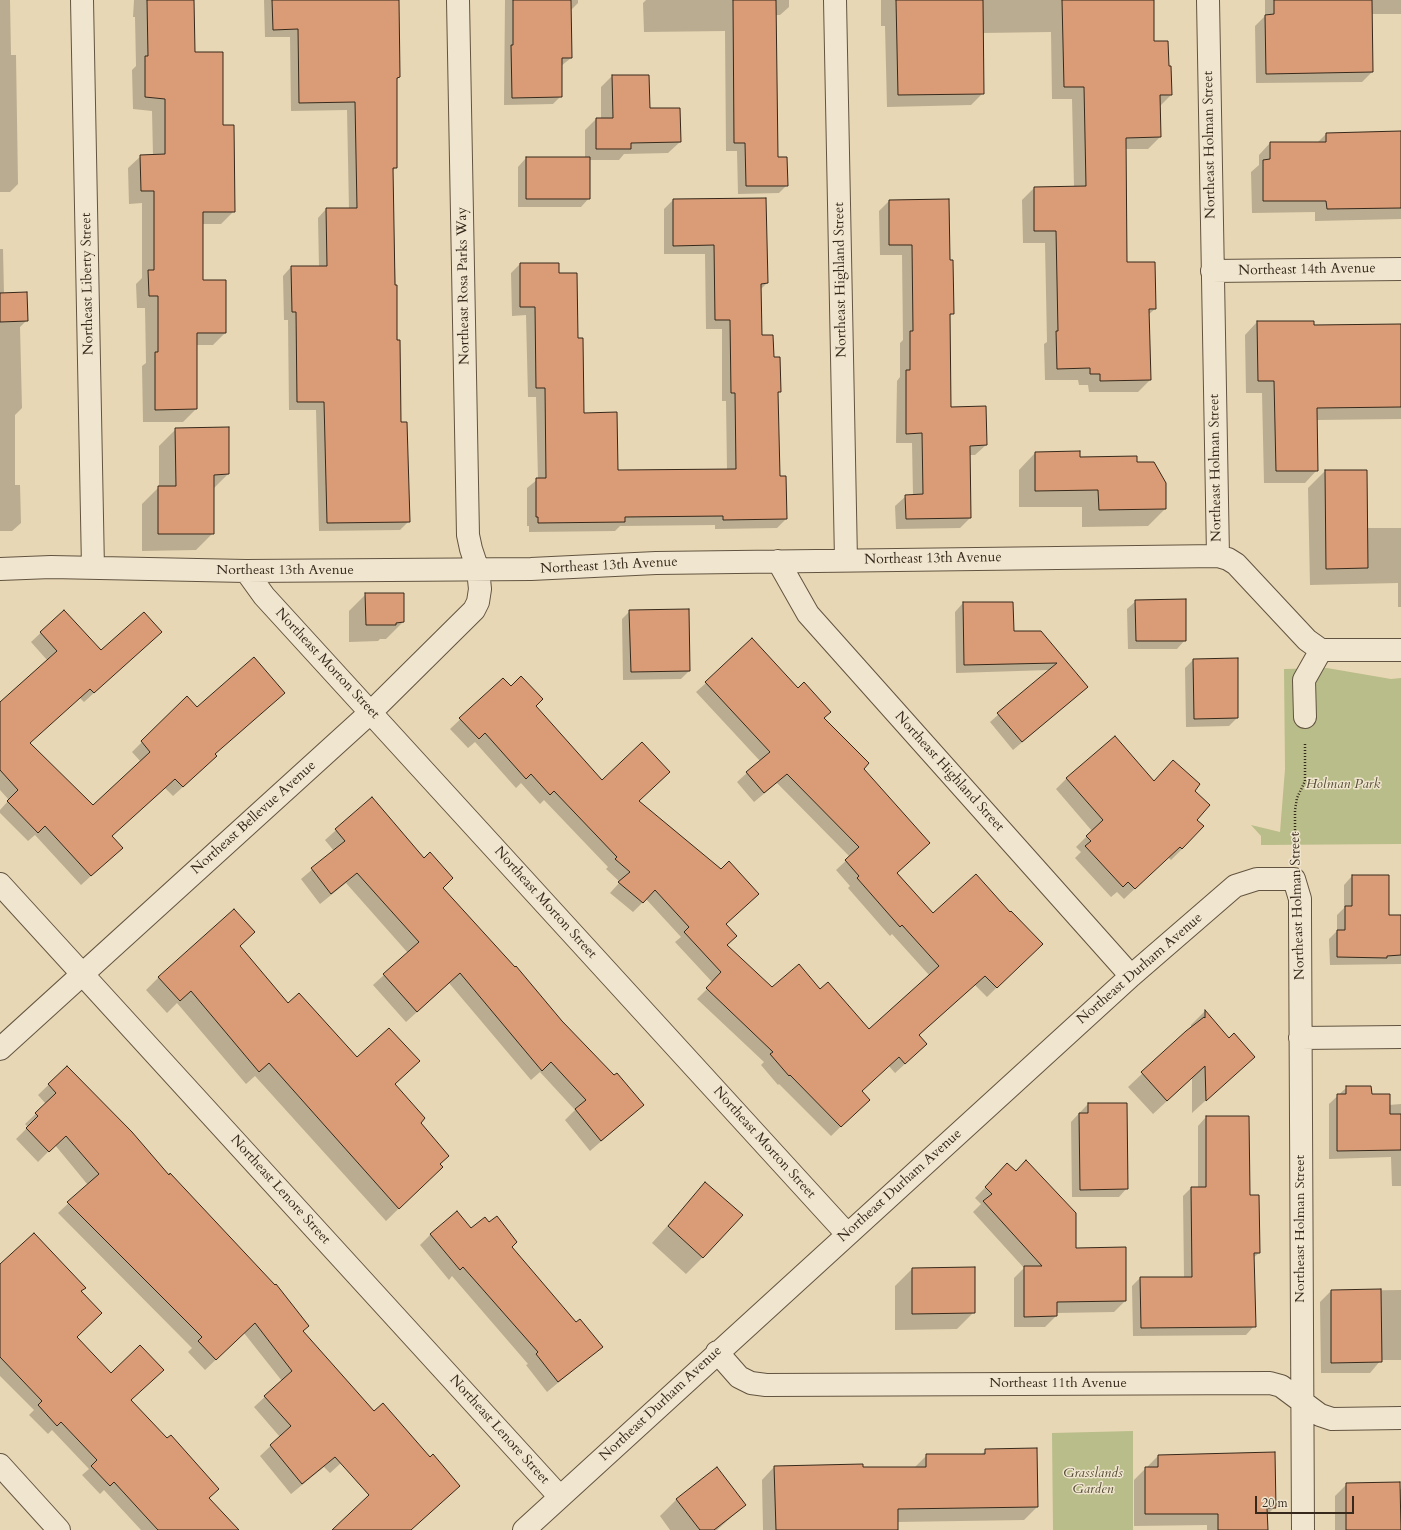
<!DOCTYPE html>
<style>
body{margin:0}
#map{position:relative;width:1401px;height:1530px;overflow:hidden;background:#e8d7b4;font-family:Cardo,serif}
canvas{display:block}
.scale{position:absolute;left:1255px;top:1496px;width:99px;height:18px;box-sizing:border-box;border:2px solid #36291b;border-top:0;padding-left:5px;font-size:12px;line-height:14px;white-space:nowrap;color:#36291b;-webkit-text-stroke:3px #f0e5ce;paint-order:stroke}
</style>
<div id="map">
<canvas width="1401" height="1530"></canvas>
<div class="scale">20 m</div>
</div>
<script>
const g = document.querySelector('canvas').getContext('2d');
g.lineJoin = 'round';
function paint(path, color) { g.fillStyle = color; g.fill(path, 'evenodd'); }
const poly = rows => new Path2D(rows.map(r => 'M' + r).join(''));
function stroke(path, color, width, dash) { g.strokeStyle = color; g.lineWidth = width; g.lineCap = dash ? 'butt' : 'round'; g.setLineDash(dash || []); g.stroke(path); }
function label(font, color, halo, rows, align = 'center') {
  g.font = font + ' Cardo,serif'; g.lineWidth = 3; g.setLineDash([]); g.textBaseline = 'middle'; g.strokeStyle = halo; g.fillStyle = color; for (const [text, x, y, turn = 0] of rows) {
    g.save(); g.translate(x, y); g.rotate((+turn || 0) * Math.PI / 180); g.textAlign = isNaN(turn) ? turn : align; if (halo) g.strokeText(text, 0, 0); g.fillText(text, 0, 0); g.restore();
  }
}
const green = poly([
 [1327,668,1391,679,1401,678,1401,844,1261,845,1261,836,1251,825,1280,832,1285,769,1284,669],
 [1133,1431,1133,1530,1053,1530,1052,1433]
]);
const shadow = poly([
 [0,0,10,0,11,55,16,55,18,184,10,192,0,192],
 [134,0,193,0,194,53,222,126,234,211,221,224,202,224,202,281,225,333,213,345,196,345,196,409,183,422,143,422,142,366,146,363,145,308,137,308,136,284,142,278,142,203,129,204,128,168,141,156,153,156,152,111,133,109,132,70,136,66,135,17,133,17],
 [264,0,398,0,399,77,396,81,396,167,392,172,400,423,409,521,400,530,319,531,316,410,289,410,288,320,284,320,283,276,291,267,319,267,318,218,326,209,349,209,347,110,291,111,290,37,265,37],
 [505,0,578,0,578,3,570,11,571,58,561,66,561,96,553,104,504,105],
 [646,0,789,0,789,7,780,15,776,15,777,158,787,185,779,193,738,194,737,151,726,151,725,31,644,32,643,3],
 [881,0,1153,0,1153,42,1171,95,1160,106,1160,137,1148,149,1125,149,1126,263,1155,309,1148,315,1150,380,1138,392,1089,392,1088,385,1079,385,1078,380,1045,380,1044,344,1047,342,1045,243,1023,243,1022,200,1034,188,1074,187,1072,99,1052,99,1051,32,982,33,983,93,971,105,887,107,885,26,881,26],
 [1265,0,1401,0,1401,14,1371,14,1372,72,1362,82,1256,83,1255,26,1265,16],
 [612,76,649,109,680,142,668,153,624,154,619,160,589,160,589,198,581,207,518,207,518,167,526,158,585,158,585,130,596,119,601,119,601,87],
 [1401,132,1401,219,1315,221,1315,212,1252,213,1251,172,1259,165,1259,155,1270,143,1317,143,1326,134],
 [673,200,767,283,760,290,761,336,773,358,780,391,777,394,779,477,786,519,777,528,715,529,715,525,620,526,615,531,529,532,529,526,527,526,527,488,538,479,536,397,528,397,526,315,512,316,511,273,520,264,558,274,577,339,583,414,617,471,727,470,726,401,722,401,722,329,706,329,705,254,664,254,664,209],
 [889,201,949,261,953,313,949,317,950,408,986,445,975,455,969,455,970,518,960,528,896,529,895,506,906,496,913,495,912,443,896,443,897,381,900,377,900,343,903,340,902,255,880,255,879,211],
 [0,249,3,249,4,294,27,320,20,327,22,408,15,415,15,485,20,485,21,523,12,531,0,531],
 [1257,322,1313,326,1401,327,1401,419,1316,420,1317,470,1305,483,1264,483,1262,393,1246,393,1245,335],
 [176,429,228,474,213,489,213,533,196,550,142,551,142,504,159,487,159,446],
 [1035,453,1136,463,1165,509,1148,526,1082,527,1082,507,1019,507,1019,470],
 [1325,471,1366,471,1367,528,1401,528,1401,607,1398,607,1398,583,1310,585,1308,488],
 [366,594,403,622,386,639,380,639,378,641,349,642,349,611],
 [1136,601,1185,640,1177,649,1128,649,1127,609],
 [963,603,1013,632,1041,632,1078,695,1013,750,990,722,1049,670,956,673,955,612],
 [64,611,101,652,151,641,84,702,79,697,29,743,93,806,141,762,132,752,187,697,214,755,206,766,173,796,165,788,111,836,112,857,81,885,35,835,28,841,0,813,0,810,9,800,0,790,0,703,47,660,31,642],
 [630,611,689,671,681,679,623,680,622,619],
 [1193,660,1237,718,1229,726,1186,727,1185,668],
 [503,679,535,706,602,782,638,801,725,925,726,945,772,988,820,990,868,1031,929,975,892,934,890,936,848,888,850,886,836,870,850,857,777,783,754,802,737,782,760,761,696,692,706,683,823,718,862,769,929,843,897,873,933,915,1010,913,1042,943,987,997,975,985,918,1036,916,1054,895,1073,888,1065,861,1092,859,1109,831,1136,779,1084,778,1085,761,1065,764,1062,697,999,713,983,675,942,681,937,646,899,633,912,610,893,620,882,606,869,608,867,544,800,540,804,521,783,516,788,475,742,468,748,450,729],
 [1067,778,1153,782,1193,791,1195,820,1182,849,1171,860,1168,857,1124,899,1117,892,1111,897,1075,858,1081,852,1076,847,1092,831,1056,789],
 [372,798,442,888,561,1022,643,1105,590,1151,565,1120,575,1110,540,1072,531,1080,449,983,406,1022,373,985,408,953,346,883,320,904,301,879,334,851,325,840],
 [1352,876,1388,916,1401,916,1401,964,1330,965,1329,939,1337,931,1337,915,1344,908,1344,885],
 [239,947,288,1004,357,1058,394,1085,420,1123,429,1179,386,1221,255,1076,246,1084,177,1003,167,1013,146,990,159,977],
 [1205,1011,1229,1039,1239,1070,1192,1113,1192,1078,1153,1114,1128,1087,1191,1028,1191,1025],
 [67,1067,131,1133,169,1176,170,1175,275,1286,276,1285,308,1325,302,1331,374,1413,383,1404,430,1458,433,1456,459,1486,411,1530,336,1530,390,1475,361,1445,330,1473,324,1467,291,1494,260,1456,280,1437,254,1407,282,1381,244,1333,205,1370,188,1352,192,1348,58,1213,88,1185,55,1145,38,1162,16,1139,28,1127,25,1124,46,1104,38,1095],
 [1347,1087,1371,1095,1389,1105,1401,1104,1401,1186,1392,1186,1391,1157,1329,1159,1329,1104],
 [1088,1104,1126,1104,1127,1188,1119,1197,1072,1197,1071,1122],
 [1206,1117,1249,1196,1259,1253,1253,1258,1254,1326,1246,1335,1133,1336,1132,1286,1140,1278,1184,1278,1183,1196,1191,1188,1198,1188,1198,1126],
 [1007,1165,1075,1249,1125,1301,1114,1312,1056,1313,1056,1316,1045,1327,1014,1327,1014,1278,1024,1268,973,1212,981,1204,975,1198],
 [705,1184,703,1257,686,1274,652,1243],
 [471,1230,511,1247,576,1323,601,1347,547,1392,526,1365,528,1364,452,1276,449,1280,420,1245,431,1234],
 [0,1265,80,1292,76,1337,111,1374,153,1379,130,1401,208,1498,237,1530,141,1530,104,1490,100,1494,82,1475,89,1469,52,1430,48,1434,29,1415,34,1410,0,1376],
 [974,1268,974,1312,957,1329,895,1330,895,1286,912,1269],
 [1401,1290,1401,1360,1381,1360,1370,1373,1321,1373,1320,1302,1331,1291],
 [1036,1449,1037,1507,1024,1520,897,1522,897,1530,763,1530,762,1480,774,1467,914,1468,927,1455,981,1455,986,1450],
 [1158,1456,1275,1507,1267,1515,1267,1530,1207,1530,1207,1525,1134,1526,1134,1480],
 [717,1469,745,1505,717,1530,670,1530,660,1516,676,1500],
 [1347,1484,1401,1489,1401,1530,1335,1530,1335,1496]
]);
const building = poly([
 [147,0,194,0,195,52,223,52,223,125,234,125,235,212,203,212,203,280,226,280,226,333,197,333,197,409,155,410,155,352,158,352,158,296,149,296,148,270,154,270,154,191,141,191,140,155,165,154,165,99,145,97,145,56,148,56,147,0],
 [272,0,399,0,400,77,397,78,397,168,393,168,395,285,397,285,397,340,400,340,401,422,407,422,410,522,327,523,324,402,297,402,296,312,292,312,291,266,327,266,326,208,357,208,355,102,299,103,298,29,273,30,272,0],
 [513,0,571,0,572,58,562,58,562,97,512,98,511,45,513,45,513,0],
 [733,0,776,0,778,157,787,157,788,186,746,186,745,143,734,143,733,0],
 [896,0,983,0,984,94,898,95,896,0],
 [1062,0,1154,0,1154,41,1168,41,1169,66,1171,66,1172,95,1160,95,1161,137,1126,138,1127,262,1155,262,1156,309,1149,309,1151,380,1100,381,1100,374,1090,374,1090,368,1057,369,1056,331,1058,331,1056,231,1034,231,1034,187,1086,186,1084,87,1064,87,1062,0],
 [1274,0,1372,0,1373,72,1266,74,1265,15,1274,14,1274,0],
 [612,75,649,75,650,108,680,108,681,142,631,143,631,149,596,149,596,118,613,118,612,75],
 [1401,131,1401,208,1327,209,1326,201,1263,201,1263,160,1270,159,1270,142,1326,142,1326,133,1401,131],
 [526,157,590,157,590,199,526,199,526,157],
 [766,198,768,283,761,284,762,335,773,335,774,357,780,357,781,392,778,392,780,476,786,476,787,519,723,520,723,516,625,517,625,522,538,523,538,517,536,517,536,478,546,478,545,388,536,388,535,307,520,307,520,263,559,263,559,273,577,273,578,338,583,338,584,413,617,412,618,470,736,469,735,393,731,393,730,320,715,320,714,245,673,246,673,199,766,198],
 [949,199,950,260,953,260,954,314,950,314,951,407,986,406,987,445,970,446,971,518,906,519,905,495,923,494,922,433,906,434,906,370,910,370,910,331,913,331,912,245,889,245,889,200,949,199],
 [27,292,28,321,0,322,0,293,27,292],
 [1257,321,1314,321,1314,325,1401,324,1401,407,1317,408,1318,471,1276,471,1274,381,1258,381,1257,321],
 [229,427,229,474,214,475,214,534,158,534,158,486,176,486,175,428,229,427],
 [1080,451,1080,457,1137,456,1137,462,1154,462,1166,483,1166,509,1099,510,1098,490,1035,491,1035,452,1080,451],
 [1325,470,1367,470,1368,568,1326,569,1325,470],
 [365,593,404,593,404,622,396,623,396,625,366,625,365,593],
 [1186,599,1186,641,1136,641,1135,600,1186,599],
 [963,602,1013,602,1014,631,1041,631,1088,687,1022,742,997,713,1057,663,964,665,963,602],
 [689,609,690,671,631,672,629,610,689,609],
 [64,610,101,650,144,612,162,632,94,693,90,689,30,743,93,805,150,752,141,741,187,696,197,707,254,657,285,693,215,754,217,756,183,787,175,779,112,836,123,848,91,876,45,826,38,833,7,801,18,790,0,770,0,702,57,651,40,632,64,610],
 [752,638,798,688,804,682,831,712,824,718,869,763,864,769,930,843,897,873,933,913,976,874,1010,912,1011,911,1043,944,997,988,985,976,919,1035,927,1044,905,1064,899,1057,862,1091,870,1100,841,1127,790,1075,789,1076,770,1054,773,1052,706,988,721,972,684,932,689,927,655,890,643,903,618,882,630,872,615,859,617,857,554,791,550,795,531,774,526,779,485,733,479,739,459,718,503,678,511,686,521,676,543,699,536,706,602,780,642,742,670,772,639,801,721,869,729,861,759,894,726,924,737,936,727,945,772,987,799,964,820,989,828,982,869,1029,939,966,902,925,900,927,857,878,859,876,845,860,859,847,787,774,764,793,746,772,770,752,705,682,752,638],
 [1238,658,1238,718,1194,719,1193,659,1238,658],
 [1115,736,1154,781,1173,760,1200,784,1195,791,1210,805,1197,820,1204,826,1182,849,1180,847,1135,889,1128,882,1123,887,1085,846,1091,841,1086,836,1103,820,1066,778,1115,736],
 [372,797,424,858,430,852,453,878,443,888,515,967,516,966,562,1021,614,1075,617,1073,644,1105,601,1141,575,1109,586,1100,551,1062,542,1071,460,973,417,1012,383,974,419,942,357,873,331,894,311,868,345,841,335,829,372,797],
 [1352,875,1389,875,1389,915,1401,915,1401,955,1387,956,1387,958,1337,957,1337,930,1345,930,1345,906,1352,906,1352,875],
 [234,909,255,932,240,946,288,1003,299,993,357,1057,389,1028,420,1061,395,1084,425,1118,421,1123,449,1156,440,1164,443,1167,399,1209,269,1063,259,1072,191,991,180,1001,158,977,234,909],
 [1205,1010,1229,1038,1234,1033,1255,1057,1206,1101,1205,1066,1167,1101,1141,1072,1186,1031,1204,1017,1205,1018,1205,1010],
 [67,1066,132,1132,169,1175,170,1173,275,1285,276,1284,309,1326,303,1331,374,1411,383,1403,430,1457,433,1454,460,1486,411,1530,332,1530,369,1495,335,1457,302,1484,270,1445,291,1426,264,1396,292,1371,255,1323,216,1360,198,1341,202,1337,67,1202,99,1174,66,1136,49,1152,26,1128,38,1116,35,1113,56,1093,48,1084,67,1066],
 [1346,1086,1371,1086,1372,1094,1390,1094,1390,1114,1401,1114,1401,1150,1337,1151,1337,1094,1346,1094,1346,1086],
 [1088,1103,1127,1103,1128,1189,1080,1190,1079,1113,1088,1113,1088,1103],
 [1206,1116,1249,1116,1250,1195,1259,1195,1260,1253,1254,1253,1256,1327,1141,1328,1140,1277,1192,1277,1191,1187,1206,1187,1206,1116],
 [1026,1160,1076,1213,1076,1248,1126,1247,1126,1301,1057,1302,1057,1316,1024,1317,1024,1266,1042,1266,983,1201,992,1194,985,1187,1007,1163,1016,1171,1026,1160],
 [705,1182,743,1215,703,1258,668,1226,705,1182],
 [457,1211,471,1228,485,1217,489,1222,497,1216,517,1242,512,1247,576,1322,580,1319,603,1347,558,1382,536,1354,538,1352,463,1267,460,1270,430,1234,457,1211],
 [34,1233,86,1288,81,1291,102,1313,77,1337,111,1373,140,1345,164,1370,131,1400,167,1438,171,1435,219,1489,209,1498,239,1530,158,1530,114,1482,110,1486,91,1466,97,1460,61,1422,57,1426,38,1405,42,1401,0,1357,0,1264,34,1233],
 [975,1267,975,1313,912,1314,912,1268,975,1267],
 [1381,1289,1382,1362,1331,1363,1331,1290,1381,1289],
 [1037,1448,1038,1507,898,1509,898,1530,776,1530,774,1466,863,1464,863,1467,926,1467,926,1454,985,1454,985,1449,1037,1448],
 [1275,1452,1276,1508,1267,1508,1268,1530,1218,1530,1218,1514,1145,1514,1145,1467,1158,1467,1158,1455,1275,1452],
 [717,1467,746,1505,714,1530,700,1530,676,1499,717,1467],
 [1400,1482,1401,1530,1346,1530,1346,1483,1400,1482]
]);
const path = poly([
 [1295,851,1295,810,1297,798,1305,781,1305,744]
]);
const minor = poly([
 [82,0,93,568],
 [835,0,846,560],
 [1208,0,1218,556,1228,559,1236,564,1307,640,1321,650,1401,650],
 [1212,271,1401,269],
 [778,561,808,614,1131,976],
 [0,569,51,567,246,571,531,569,656,563,1218,556],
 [246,571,264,596,847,1234],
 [1305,717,1304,680,1321,650],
 [0,884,560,1497],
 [1300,1038,1401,1037],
 [0,1049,371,712,474,610,478,602,480,589,478,570,471,549,468,535,458,0],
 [717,1352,739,1377,751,1383,766,1385,1270,1383,1281,1386,1320,1415,1332,1419,1401,1418],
 [0,1465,59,1530],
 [524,1530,1131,976,1235,886,1257,879,1294,879,1300,899,1300,915,1303,1530]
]);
const streetNames = [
 ["Northeast Holman Street",1210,145,-91],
 ["Northeast 14th Avenue",1307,270,-1],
 ["Northeast Highland Street",841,280,-91],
 ["Northeast Liberty Street",88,284,-91],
 ["Northeast Rosa Parks Way",464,286,-91],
 ["Northeast Holman Street",1216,468,-91],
 ["Northeast 13th Avenue",933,559,-1],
 ["Northeast 13th Avenue",609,566,-3],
 ["Northeast 13th Avenue",285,571],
 ["Northeast Morton Street",327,664,47],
 ["Northeast Highland Street",949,772,48],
 ["Northeast Bellevue Avenue",254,818,-42],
 ["Northeast Morton Street",545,903,48],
 ["Northeast Holman Street",1298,906,-92],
 ["Northeast Durham Avenue",1140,969,-41],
 ["Northeast Morton Street",764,1143,48],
 ["Northeast Durham Avenue",900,1186,-42],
 ["Northeast Lenore Street",280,1190,48],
 ["Northeast Holman Street",1301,1229,-90],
 ["Northeast 11th Avenue",1058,1384],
 ["Northeast Durham Avenue",661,1404,-43],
 ["Northeast Lenore Street",499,1430,48]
];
const parkNames = [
 ["Holman Park",1343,785],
 ["Grasslands",1093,1474],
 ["Garden",1093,1490]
];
paint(green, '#b9bd8a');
paint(shadow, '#0003');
paint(building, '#da9c76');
stroke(building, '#36291b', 1);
stroke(minor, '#625441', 24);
stroke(path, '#36291b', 2.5, [1, 2]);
stroke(minor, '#f0e5ce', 22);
label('14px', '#36291b', '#f0e5ce', streetNames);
label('italic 14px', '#574e37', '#f0e5ce', parkNames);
</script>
